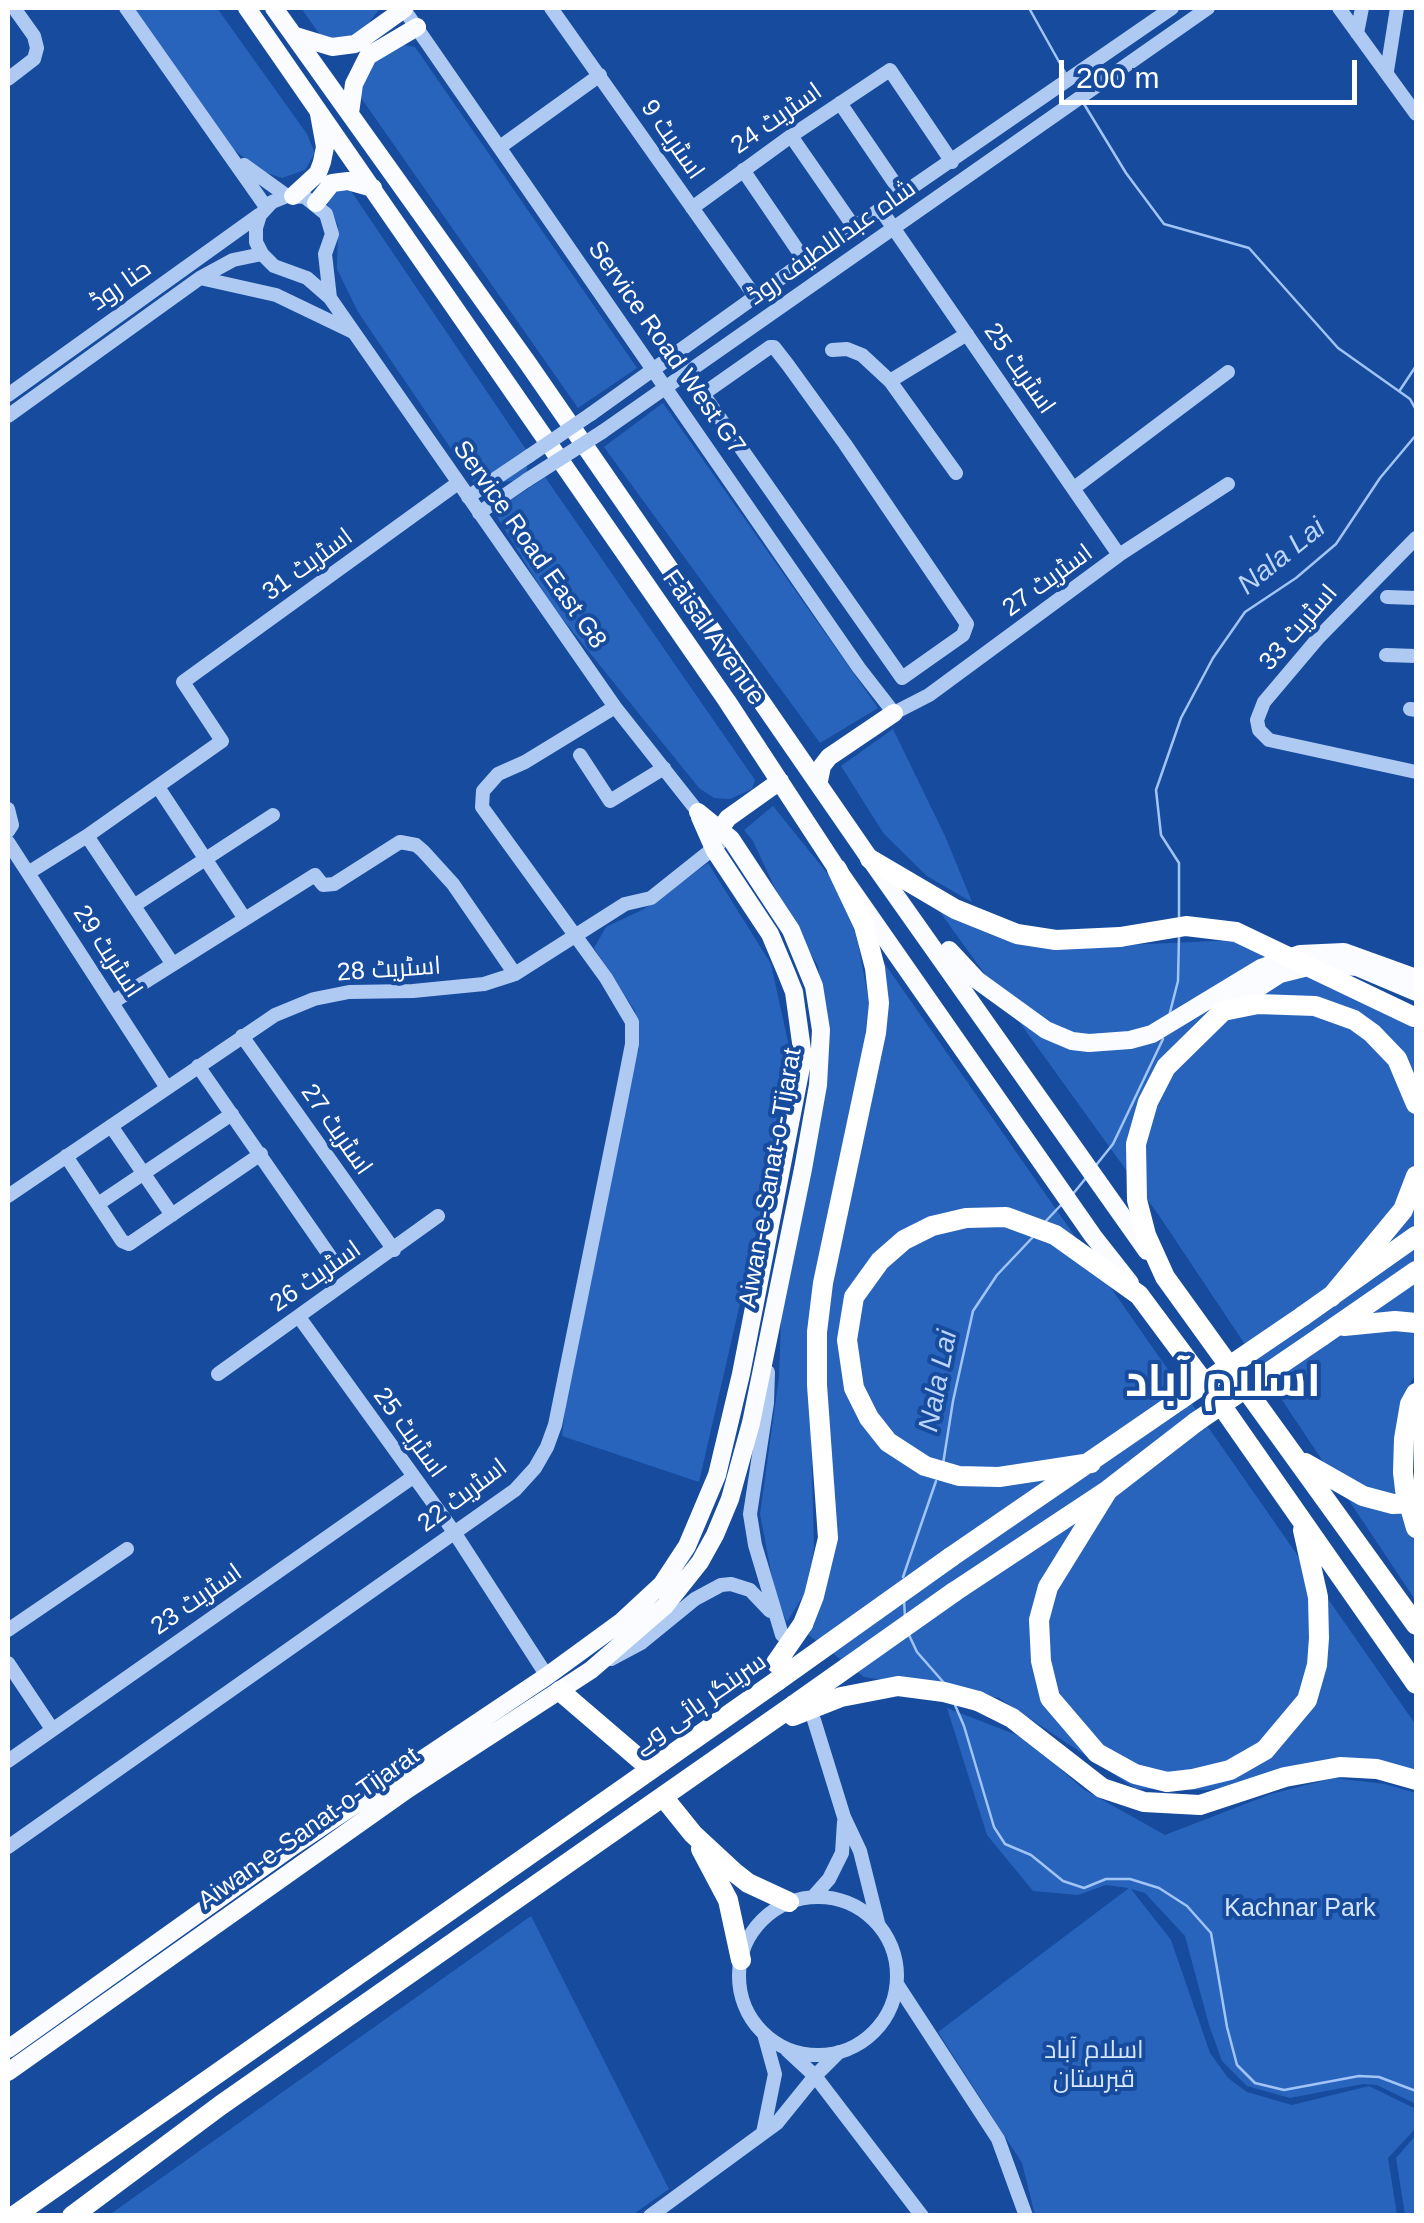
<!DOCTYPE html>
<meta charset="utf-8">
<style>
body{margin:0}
#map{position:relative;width:1424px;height:2223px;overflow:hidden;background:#164b9e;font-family:Arial,sans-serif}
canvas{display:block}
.frame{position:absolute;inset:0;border:10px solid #fff;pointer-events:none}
.scale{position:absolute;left:1059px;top:60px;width:298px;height:45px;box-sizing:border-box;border:5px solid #fff;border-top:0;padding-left:12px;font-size:30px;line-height:35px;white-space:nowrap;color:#fff;-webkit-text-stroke:8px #164b9e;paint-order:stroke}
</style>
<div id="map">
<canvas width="1424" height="2223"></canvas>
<div class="frame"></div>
<div class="scale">200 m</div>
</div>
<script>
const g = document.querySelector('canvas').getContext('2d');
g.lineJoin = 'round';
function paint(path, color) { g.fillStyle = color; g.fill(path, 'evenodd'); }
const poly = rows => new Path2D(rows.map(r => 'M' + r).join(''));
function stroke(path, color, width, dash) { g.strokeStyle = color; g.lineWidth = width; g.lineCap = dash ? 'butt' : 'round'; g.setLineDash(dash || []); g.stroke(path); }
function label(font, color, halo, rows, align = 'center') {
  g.font = font + ' Arial,Cairo,sans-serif'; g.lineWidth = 8; g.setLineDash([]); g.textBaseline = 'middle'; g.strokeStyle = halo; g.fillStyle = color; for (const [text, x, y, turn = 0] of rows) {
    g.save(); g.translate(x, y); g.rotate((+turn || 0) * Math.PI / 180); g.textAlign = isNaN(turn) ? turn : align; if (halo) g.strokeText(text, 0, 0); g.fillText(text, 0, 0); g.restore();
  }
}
const green = poly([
 [130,8,217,8,307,134,315,153,305,170,282,178,261,171,223,141],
 [301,8,380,8,365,28,347,39,323,39],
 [403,45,415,47,637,368,578,408,357,92,364,67],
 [331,190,351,191,527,451,527,480,475,484,358,312,337,269,338,225,327,204],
 [663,403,878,708,820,743,604,447],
 [545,477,755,780,752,789,730,799,714,798,699,788,552,606,494,512],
 [893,729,945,836,972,902,927,876,884,834,841,766],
 [773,806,831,878,856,934,869,1001,862,1065,809,1356,814,1548,805,1593,787,1622,776,1598,760,1514,779,1377,781,1321,826,1025,818,966,787,914,753,841,744,830],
 [708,863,771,964,790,1051,778,1138,699,1482,562,1436,569,1377,622,1095,639,1049,635,1011,594,948,606,927,644,909],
 [932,901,1056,948,1238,940,1416,1029,1416,1373,1405,1392,1394,1442,1394,1475,1403,1519,1416,1542,1416,1601,1160,1217],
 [880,957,1416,1725,1416,1775,1340,1759,1210,1790,1136,1789,999,1698,864,1677,806,1633,830,1566,834,1482,825,1391,827,1301],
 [947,1708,1027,1739,1083,1789,1165,1835,1271,1794,1334,1778,1385,1784,1416,1793,1416,2104,1377,2085,1363,2084,1290,2098,1247,2086,1222,2061,1209,2025,1185,1936,1145,1893,1131,1889,1171,1940,1210,2053,1228,2078,1247,2092,1292,2105,1369,2086,1416,2109,1416,2128,1388,2158,1397,2215,1035,2215,1022,2163,938,2032,1129,1888,1106,1885,1078,1895,1033,1891,987,1835],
 [531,1916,669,2189,631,2216,109,2215],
 [1416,2135,1416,2215,1405,2215,1396,2158]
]);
const stream = poly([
 [1029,8,1067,76],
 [1084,104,1126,173,1164,224,1249,248,1338,348,1410,399,1416,410],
 [1400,390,1416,366],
 [1179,918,1179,863,1161,835,1156,790,1181,718,1213,658,1245,612,1296,578,1336,544,1380,478,1416,435],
 [1169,1016,1178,981,1179,936],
 [1097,1164,1113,1144,1163,1039],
 [1072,1195,1086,1178],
 [1044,1223,1062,1204],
 [943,1464,953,1401,973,1311,997,1275,1033,1237],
 [903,1577,936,1481],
 [904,1600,905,1617],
 [909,1635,917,1652,945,1684],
 [955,1705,964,1726,994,1827,1005,1844,1031,1855,1063,1881,1084,1888,1106,1879,1130,1879,1159,1888,1187,1906,1211,1933,1227,2027,1237,2065,1255,2083,1284,2090,1359,2076,1379,2077,1416,2091]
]);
const minor = poly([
 [126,8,266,207],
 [403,8,859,668,894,713,929,695,1119,555,1228,484],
 [551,8,756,298],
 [1339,8,1416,114],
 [1357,33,1362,8],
 [1387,71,1397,8],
 [8,79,34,59,37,48,34,36,14,8],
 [840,103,902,194],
 [791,136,854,227],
 [500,147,600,75],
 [244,165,287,196],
 [743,170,805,261],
 [692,208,791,136,890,70,952,162],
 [881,210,1119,555],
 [200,278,276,295,353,332],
 [330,298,325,254,332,234,326,214,305,197,287,196,272,202,260,215,256,228,256,242,262,254,274,266,307,278,330,298,615,707,698,812],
 [770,347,774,347,788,365,845,444,967,624,963,635,902,678,703,394,770,347],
 [832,350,847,349,862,355,890,381,956,473],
 [890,381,967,334],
 [8,395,259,215],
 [591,414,805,261,1172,8],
 [8,416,200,278,233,260,262,254],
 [602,432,1208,8],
 [1074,488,1228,372],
 [468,497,529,456],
 [479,513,527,480],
 [1416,538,1319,637,1264,702,1257,720,1259,730,1269,740,1416,772],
 [1387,597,1416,598],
 [1386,655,1416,656],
 [1410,709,1416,710],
 [580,755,610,801,664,768],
 [158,787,245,919],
 [8,809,12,825,8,831],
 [87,836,172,963],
 [8,842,167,1088],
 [28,873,87,836,222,741,183,682,458,483],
 [135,905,273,815],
 [113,1002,315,875,323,885,334,884,400,842,416,845,423,851,453,884,515,974],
 [242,1036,394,1250],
 [198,1066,334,1262],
 [111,1126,172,1215],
 [66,1156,122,1241,129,1244,261,1154],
 [8,1196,275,1015,314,999,349,992,413,991,484,984,515,974,625,904,651,898,720,843],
 [98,1204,232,1114],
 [299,1317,454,1532,547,1676],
 [768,1372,767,1403,750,1514,755,1545,782,1635],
 [218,1374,438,1216],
 [8,1630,127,1549],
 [611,1659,641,1643,695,1599,721,1585,731,1584,750,1590,770,1611],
 [8,1663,52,1729],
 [814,1720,844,1817,860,1851,878,1923],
 [8,1761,413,1477],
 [8,1847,515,1490,535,1468,547,1447,555,1425,622,1095,632,1044,632,1022,606,978,482,807,483,791,498,774,525,762,615,707],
 [813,1897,829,1879,842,1853,844,1822],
 '739 1976a79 79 0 1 1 158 0a79 79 0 1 1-158 0Z',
 [897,1984,998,2139,1026,2216],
 [787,2050,815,2076,922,2216],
 [763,2133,775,2074,764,2034],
 [650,2216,777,2123,815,2076,839,2052]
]);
const major = poly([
 [247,8,727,701,837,869,1093,1236,1130,1283],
 [274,8,527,362,870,859,1147,1251],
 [296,36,332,47,355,44,404,9],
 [350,113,354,84,368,56,417,27],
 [293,196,318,173,322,162,325,147,319,114],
 [316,203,332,183,348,181,373,188],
 [819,781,822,766,829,757,894,713],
 [720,829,728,818,780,781],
 [949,950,977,980,1046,1030,1072,1041,1089,1043,1130,1040,1152,1034,1261,968,1300,954,1344,952,1416,978],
 [1224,1010,1280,974,1320,964,1357,967,1416,992],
 [8,2049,293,1846,547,1676,621,1622,662,1584,687,1546,717,1475,741,1374,803,1057,794,992,786,972,770,934,715,851,700,817],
 [8,2072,408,1789,591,1670,665,1606,700,1562,715,1535,730,1499,751,1423,803,1169,818,1085,821,1030,814,986,791,930,731,839,698,812]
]);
const highway = poly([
 [870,859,955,909,1017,934,1056,940,1120,937],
 [1416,1104,1397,1059,1372,1033,1354,1020,1315,1006,1258,1004,1223,1011,1166,1067,1148,1102,1136,1144,1137,1200,1146,1235,1165,1277,1416,1625],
 [1331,1297,1403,1210,1416,1176],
 [1303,1316,1416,1236],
 [1344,1326,1395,1321,1416,1323],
 [1322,1336,1416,1271],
 [1091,1463,999,1477,959,1476,925,1466,888,1442,869,1418,854,1388,847,1340,854,1297,880,1261,904,1240,932,1226,966,1218,1006,1217,1055,1235,1139,1295,1226,1412,1416,1684],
 [1305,1463,1363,1496,1393,1504,1416,1503],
 [1403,1472,1404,1439,1410,1404,1416,1393],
 [1108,1490,1048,1587,1039,1620,1041,1661,1050,1698,1097,1753,1135,1774,1167,1782,1193,1779,1230,1770,1265,1750,1307,1700,1317,1665,1319,1638,1318,1597,1303,1530],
 [951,1557,1181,1399],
 [954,1592,1108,1490,1196,1422],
 [803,1624,814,1596,828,1538,817,1385,817,1332,823,1283,876,1033,879,1003,875,968,864,926,837,869],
 [560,1691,651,1769],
 [978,1701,1012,1718,1102,1788,1144,1802,1200,1805,1285,1777,1340,1767,1377,1769,1416,1780],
 [664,1798,693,1834,734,1872,748,1883,789,1902],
 [701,1849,728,1900,741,1960],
 [14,2216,777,1681],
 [72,2216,221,2105,794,1705]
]);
const minorBridge = poly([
 [529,456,591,414],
 [527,480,602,432]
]);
const highwayBridge = poly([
 [1120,937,1186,926,1236,932,1414,1017],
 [1181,1399,1303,1316],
 [1196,1422,1322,1336],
 [1403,1472,1405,1490,1416,1528],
 [776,1663,803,1624],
 [777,1681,951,1557],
 [794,1705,954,1592],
 [793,1716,841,1697,898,1686,944,1692,978,1701]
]);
const streetNames = [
 ["اسٹریٹ 24",777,119,-35],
 ["اسٹریٹ 9",672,140,55],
 ["شاہ عبداللطیف روڈ",832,243,-35],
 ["حنا روڈ",121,286,-35],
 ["Service Road West G7",666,348,55],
 ["اسٹریٹ 25",1019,369,55],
 ["Service Road East G8",529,545,55],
 ["اسٹریٹ 31",308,565,-36],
 ["اسٹریٹ 27",1048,581,-36],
 ["اسٹریٹ 33",1299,628,-49],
 ["Faisal Avenue",713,638,55],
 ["اسٹریٹ 29",107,952,57],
 ["اسٹریٹ 28",389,970,-4],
 ["اسٹریٹ 27",336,1130,55],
 ["Aiwan-e-Sanat-o-Tijarat",771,1178,-80],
 ["اسٹریٹ 26",316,1277,-35],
 ["اسٹریٹ 25",409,1433,54],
 ["اسٹریٹ 22",463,1496,-37],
 ["اسٹریٹ 23",197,1600,-35],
 ["سرینگر ہائی وے",700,1704,-35],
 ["Aiwan-e-Sanat-o-Tijarat",309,1829,-35]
];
const parkNames = [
 ["Kachnar Park",1300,1909],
 ["اسلام آباد",1094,2051],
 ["قبرستان",1094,2080]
];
const waterNames = [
 ["Nala Lai",1282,557,-39],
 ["Nala Lai",939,1381,-79]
];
const townNames = [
 ["اسلام آباد",1223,1384]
];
paint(green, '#2964bc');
stroke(stream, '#a1c4f6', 2.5);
stroke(minor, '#aecaf3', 14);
stroke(major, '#fafcff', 18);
stroke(highway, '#fff', 20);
stroke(minorBridge, '#aecaf3', 14);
stroke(highwayBridge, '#fff', 20);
label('25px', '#fff', '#164b9e', streetNames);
label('25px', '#d6e6fd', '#164b9e', parkNames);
label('italic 28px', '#bbd4f9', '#164b9e', waterNames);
label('bold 45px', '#fff', '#164b9e', townNames);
</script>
